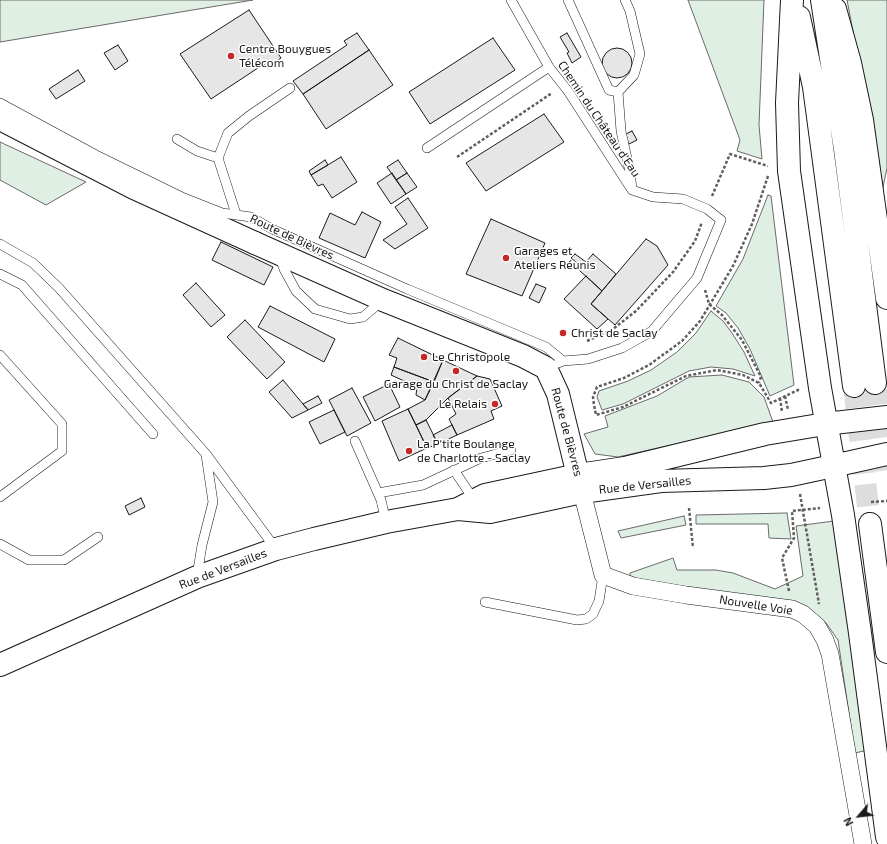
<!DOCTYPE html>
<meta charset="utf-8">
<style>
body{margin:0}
#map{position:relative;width:887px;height:844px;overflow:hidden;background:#fff;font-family:"Exo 2",sans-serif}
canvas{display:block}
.north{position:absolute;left:839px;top:796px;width:40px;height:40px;-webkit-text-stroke:3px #fff;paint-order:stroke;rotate:242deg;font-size:11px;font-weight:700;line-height:16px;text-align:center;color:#1a1a1a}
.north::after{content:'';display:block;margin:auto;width:14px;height:18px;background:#1a1a1a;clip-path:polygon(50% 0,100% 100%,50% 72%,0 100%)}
</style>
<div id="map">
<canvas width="887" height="844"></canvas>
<div class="north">N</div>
</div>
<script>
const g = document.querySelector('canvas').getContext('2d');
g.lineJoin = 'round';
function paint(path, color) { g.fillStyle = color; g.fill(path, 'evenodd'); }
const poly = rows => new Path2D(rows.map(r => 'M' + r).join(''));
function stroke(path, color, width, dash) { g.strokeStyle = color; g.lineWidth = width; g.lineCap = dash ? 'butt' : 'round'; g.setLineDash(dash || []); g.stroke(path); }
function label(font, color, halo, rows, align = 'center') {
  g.font = font + ' "Exo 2",sans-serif'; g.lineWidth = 3; g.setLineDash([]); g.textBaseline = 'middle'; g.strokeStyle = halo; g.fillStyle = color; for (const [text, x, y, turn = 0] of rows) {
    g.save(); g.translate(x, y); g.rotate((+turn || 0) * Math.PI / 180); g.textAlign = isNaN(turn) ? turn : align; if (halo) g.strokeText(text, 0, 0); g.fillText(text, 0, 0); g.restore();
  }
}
const green = poly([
 [0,0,253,0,0,42,0,0],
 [688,0,764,0,759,125,762,159,737,151,740,140,688,0],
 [847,0,887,0,887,168,883,187,847,0],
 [0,142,86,182,46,205,0,180,0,142],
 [768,195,771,196,794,385,770,396,750,349,738,328,726,313,716,306,743,259,768,195],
 [711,311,723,321,732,333,744,352,755,376,733,369,711,367,689,371,623,404,602,410,597,397,599,391,628,381,651,370,677,352,696,333,711,311],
 [722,375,749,382,764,397,773,422,618,457,595,454,584,434,608,427,605,416,657,396,689,377,722,375],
 [787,513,791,539,769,538,768,524,696,524,696,515,787,513],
 [684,516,686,525,621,538,618,531,684,516],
 [834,521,868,750,855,753,838,640,826,623,810,609,630,577,630,573,673,558,677,570,716,570,733,573,775,589,803,576,796,526,834,521]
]);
const building = poly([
 [249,10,281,58,267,68,264,64,211,99,180,54,249,10],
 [357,33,369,50,303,94,293,81,347,45,344,41,357,33],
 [567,33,581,57,572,63,567,53,569,52,560,37,567,33],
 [493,38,515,70,430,124,409,92,493,38],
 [118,45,128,61,115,70,104,53,118,45],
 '602 63a15 15 0 1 1 30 0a15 15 0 1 1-30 0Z',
 [369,50,393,85,326,129,303,94,369,50],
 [78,70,85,81,56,99,49,89,78,70],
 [544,114,564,142,486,191,466,163,544,114],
 [632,131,637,140,629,144,624,135,632,131],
 [341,157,357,182,332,198,323,184,318,186,311,175,341,157],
 [325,160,328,165,311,175,309,171,325,160],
 [398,160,407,173,396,180,387,167,398,160],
 [392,173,406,194,391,204,377,183,392,173],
 [407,173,417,187,406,194,396,180,407,173],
 [408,198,428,228,395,249,383,240,407,224,395,207,408,198],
 [362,212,381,222,365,258,319,238,330,213,355,225,362,212],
 [491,219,545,243,522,296,466,274,491,219],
 [646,239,657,246,668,265,615,325,591,304,646,239],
 [221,242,273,267,264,285,212,260,221,242],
 [575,254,586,262,582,267,571,258,575,254],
 [593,254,616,274,602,291,579,270,593,254],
 [586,276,602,291,591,304,608,319,597,329,564,299,586,276],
 [196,283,225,315,211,327,183,295,196,283],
 [536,284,546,288,539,303,529,298,536,284],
 [270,306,335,339,324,362,258,327,270,306],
 [245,320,285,362,267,379,227,337,245,320],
 [398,338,443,360,434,382,394,367,397,358,389,355,398,338],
 [443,360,477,376,448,398,426,420,416,425,408,409,425,400,443,360],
 [394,367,434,382,425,400,416,395,417,387,391,375,394,367],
 [477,376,490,379,502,406,491,411,494,419,457,435,449,419,456,414,448,398,477,376],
 [283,380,308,410,292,418,269,392,283,380],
 [389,384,400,407,375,421,363,397,389,384],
 [352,388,371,423,347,436,329,400,352,388],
 [318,396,322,403,308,410,303,404,318,396],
 [408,409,427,448,399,461,382,421,408,409],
 [334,410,345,432,320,444,309,422,334,410],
 [426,420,438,444,427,448,416,425,426,420],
 [452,425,457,435,438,444,433,435,452,425],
 [141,498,145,507,129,515,125,506,141,498]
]);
const primaryTunnel = poly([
 [875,383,887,476],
 [854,386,870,524]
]);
const path = poly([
 [457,157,552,93],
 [768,176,752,224,733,266,700,321,682,341,649,365,624,378,597,387,593,397,594,405,596,415,623,407,686,376,717,370,743,375,759,383,771,403,798,390,798,388],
 [712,196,730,154,768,166],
 [705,290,709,304,722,315,742,340,761,377,759,383],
 [587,341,613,329,636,311,673,272,695,241,702,222],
 [785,396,788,410],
 [780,398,782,412],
 [800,494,819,604],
 [871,502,887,501],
 [689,508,693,548],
 [789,591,782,558,794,538,792,511,820,508]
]);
const service = poly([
 [511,0,549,67,568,91,632,190,653,197,683,199,707,209,721,220,697,278,652,331,622,348,588,359,563,361,558,363],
 [568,0,609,90,618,92],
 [625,0,630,11,640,54,634,75,618,92,621,131,630,172,632,189],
 [0,103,96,155,184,198,222,213,251,217,272,229,407,289,546,347,563,361],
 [177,139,197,151,218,158],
 [427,148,549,67],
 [236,214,218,158,228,133,249,116,290,88],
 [0,244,33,263,59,288,206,454,276,549],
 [280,257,284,269,296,291,315,309,350,319,363,317,383,300],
 [0,274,22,285,153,434],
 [0,355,62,424,62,451,0,497],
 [355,441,381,500,386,522],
 [454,470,474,500],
 [378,493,423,485,481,458,511,450],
 [0,544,29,560,64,560,98,537],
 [197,576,202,545,213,502,206,455],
 [485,602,577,620,586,619,593,614,599,601,603,575]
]);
const minor = poly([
 [582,492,603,575,633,586,686,595,792,609,803,614,817,626,825,640,830,654,863,844]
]);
const secondary = poly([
 [255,243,383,300,523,356,546,368,558,394,582,492],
 [458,509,485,495,578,475,625,468,765,434,825,424],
 [0,665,197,577,276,549,314,539,386,522,458,509,490,512,582,492,661,481,764,478,791,475,833,466]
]);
const primary = poly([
 [792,0,787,103,789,171,820,388,843,515,860,633,887,837],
 [822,0,845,149,875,383],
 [835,9,850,63,862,120,887,298],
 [799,17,814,87,854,386],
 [825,424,887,417],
 [833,466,887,454],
 [870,524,887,652]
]);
const trunk = poly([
 [0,119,134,188,255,243]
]);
const markers = [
 [231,56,4,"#c62828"],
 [506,258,4,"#c62828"],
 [563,333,4,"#c62828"],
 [424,357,4,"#c62828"],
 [456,371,4,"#c62828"],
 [495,404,4,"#c62828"],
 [409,451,4,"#c62828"]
];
const poiNames = [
 ["Centre Bouygues",239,49],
 ["Télécom",239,63],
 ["Garages et",514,251],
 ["Ateliers Réunis",514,265],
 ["Christ de Saclay",571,333],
 ["Le Christopole",432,357],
 ["Garage du Christ de Saclay",456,384,"center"],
 ["Le Relais",487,404,"right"],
 ["La P'tite Boulange",417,444],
 ["de Charlotte - Saclay",417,458]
];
const streetNames = [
 ["Chemin du Château d'Eau",599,119,56],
 ["Route de Bièvres",292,237,25],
 ["Route de Bièvres",567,432,75],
 ["Rue de Versailles",645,485,-6],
 ["Rue de Versailles",223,569,-21],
 ["Nouvelle Voie",756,605,9]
];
paint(green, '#e0efe3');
stroke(green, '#6a6a6a', 1);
paint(building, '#e6e6e6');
stroke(building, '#1a1a1a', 1);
stroke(primaryTunnel, '#ddd', 22, [22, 11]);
stroke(service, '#1a1a1a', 10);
stroke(minor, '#1a1a1a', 18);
stroke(secondary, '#1a1a1a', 24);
stroke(primary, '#1a1a1a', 24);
stroke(trunk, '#1a1a1a', 24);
stroke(path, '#5f5f5f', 2.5, [3, 2]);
stroke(service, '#fff', 9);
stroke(minor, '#fff', 17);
stroke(secondary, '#fff', 22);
stroke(primary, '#fff', 22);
stroke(trunk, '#fff', 22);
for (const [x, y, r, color] of markers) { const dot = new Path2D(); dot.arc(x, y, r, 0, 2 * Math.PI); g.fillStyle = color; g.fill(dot); stroke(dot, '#fff', 1.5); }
label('12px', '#1a1a1a', '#fff', poiNames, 'left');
label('12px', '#1a1a1a', '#fff', streetNames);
</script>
